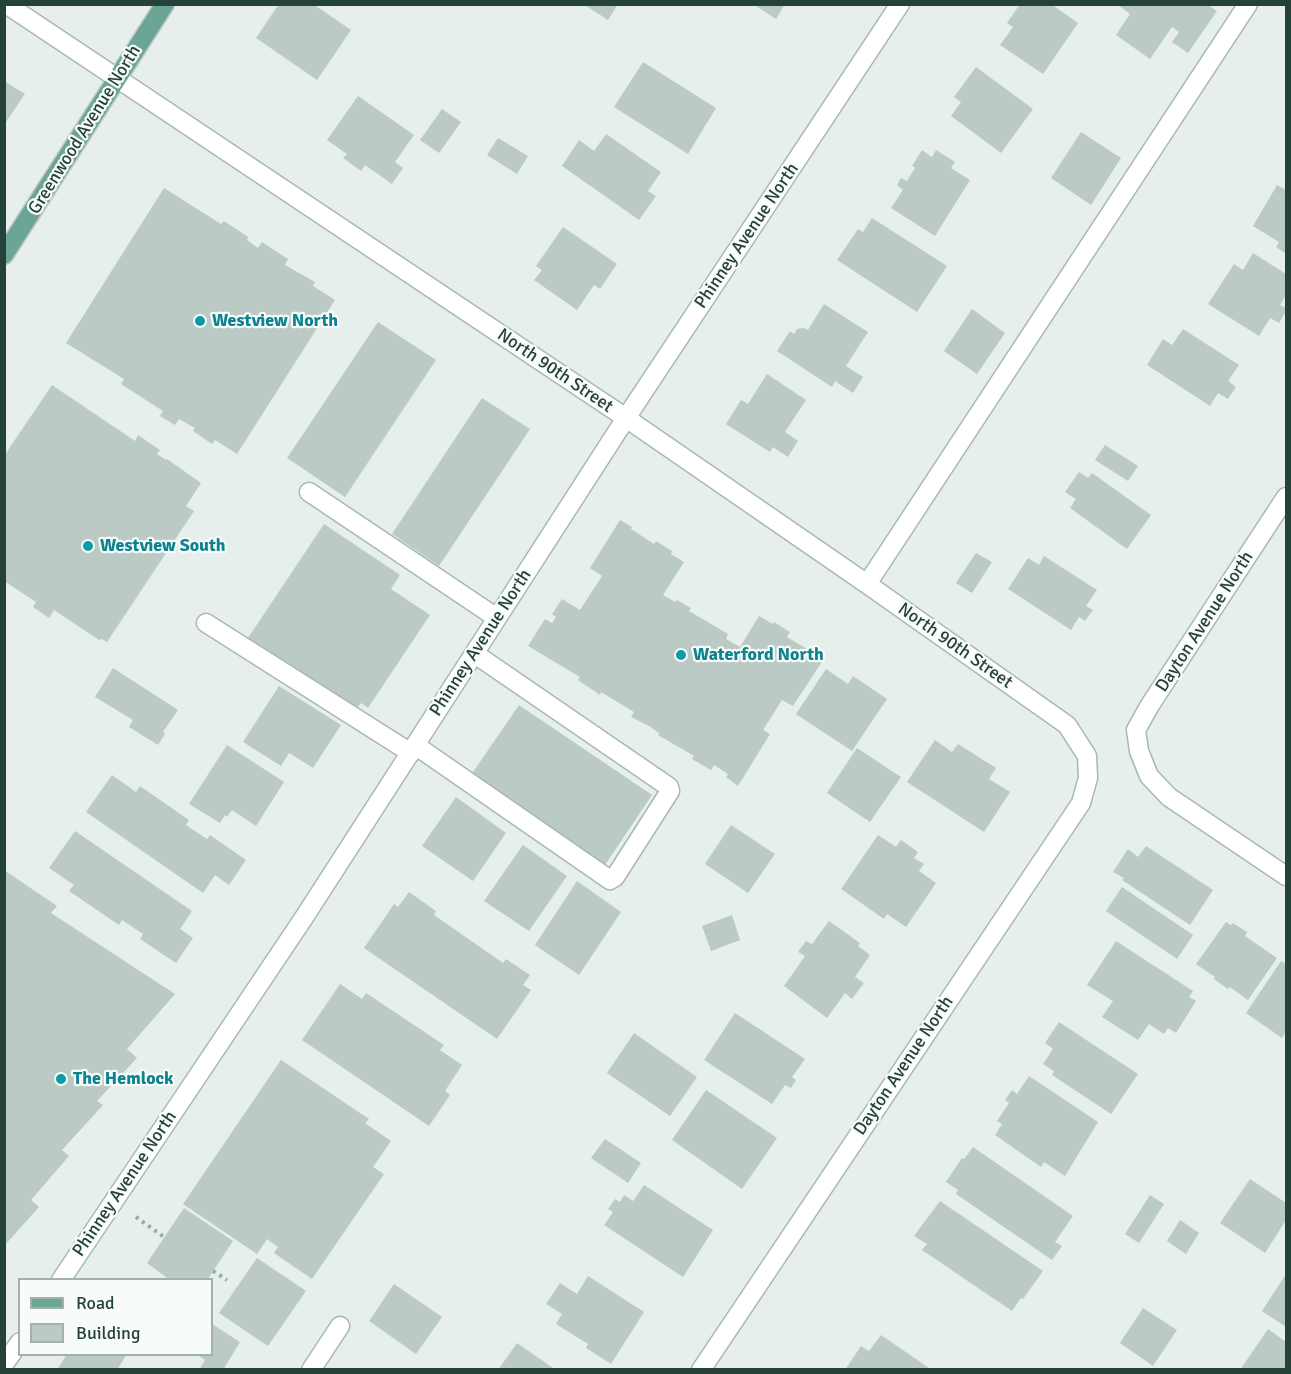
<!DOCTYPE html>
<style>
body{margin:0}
#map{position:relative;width:1291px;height:1374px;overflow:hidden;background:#e6efeb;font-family:Signika,sans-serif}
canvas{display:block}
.frame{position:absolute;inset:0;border:6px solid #24423a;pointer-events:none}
.legend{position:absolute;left:18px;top:1278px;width:195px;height:78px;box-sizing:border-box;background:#f7fbf9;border:2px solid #a3b1ad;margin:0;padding:8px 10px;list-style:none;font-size:18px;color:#24423a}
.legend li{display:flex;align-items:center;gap:12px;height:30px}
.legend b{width:30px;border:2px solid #a3b1ad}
</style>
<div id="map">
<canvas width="1291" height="1374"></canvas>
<div class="frame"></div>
<ul class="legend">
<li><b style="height:8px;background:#6aa596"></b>Road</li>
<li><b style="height:16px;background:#bbcac4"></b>Building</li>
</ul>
</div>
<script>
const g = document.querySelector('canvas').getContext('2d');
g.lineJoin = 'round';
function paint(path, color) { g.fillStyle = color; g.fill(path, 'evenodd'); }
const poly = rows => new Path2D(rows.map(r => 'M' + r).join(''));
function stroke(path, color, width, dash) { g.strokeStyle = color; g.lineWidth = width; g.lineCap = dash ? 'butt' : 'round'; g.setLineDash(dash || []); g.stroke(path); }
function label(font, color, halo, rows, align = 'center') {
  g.font = font + ' Signika,sans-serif'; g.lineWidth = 4.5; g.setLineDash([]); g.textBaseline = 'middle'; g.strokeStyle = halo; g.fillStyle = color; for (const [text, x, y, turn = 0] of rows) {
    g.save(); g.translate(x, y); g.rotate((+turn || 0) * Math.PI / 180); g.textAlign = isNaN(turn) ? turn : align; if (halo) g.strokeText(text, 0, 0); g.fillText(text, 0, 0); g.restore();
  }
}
const building = poly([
 [279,4,318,4,316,6,351,30,317,80,256,38],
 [583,4,618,4,608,20],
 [753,4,785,4,776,19],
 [1020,4,1051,4,1078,23,1043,74,1000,45,1013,27,1007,23],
 [1117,4,1207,4,1217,11,1188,53,1172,42,1179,32,1172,27,1150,59,1116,35,1130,14],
 [643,62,716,108,688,154,614,107],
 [976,67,1033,109,1001,153,951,116,961,102,954,97],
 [4,81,25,94,4,125],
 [358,96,414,135,395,162,403,168,392,184,365,165,361,171,343,158,347,154,327,140],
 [442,109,461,122,439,153,420,140],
 [1081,132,1121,158,1091,205,1051,178],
 [606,134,661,172,648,191,656,196,639,220,562,166,579,140,594,151],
 [498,138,528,156,517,174,487,155],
 [922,150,932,157,936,150,955,162,951,168,970,180,935,236,891,208,903,190,897,185,901,178,907,181,915,168,912,166],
 [1277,185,1286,190,1286,254,1276,247,1279,242,1253,226],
 [164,188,221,224,224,221,248,237,247,240,258,248,262,242,288,259,285,265,315,282,313,286,335,300,237,454,215,440,212,444,193,431,195,428,179,419,175,425,160,416,163,411,121,384,124,379,66,343],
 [872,218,947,266,917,312,837,260,858,229,863,232],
 [563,227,617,264,600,289,594,285,577,310,534,280,542,270,536,266],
 [1253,253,1286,274,1286,295,1280,305,1286,308,1286,311,1279,323,1270,318,1259,336,1208,304,1234,264,1243,270],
 [824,304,868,332,846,366,863,377,853,393,835,381,832,387,777,351,790,331,794,334,797,329,804,328,808,330],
 [972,309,1005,333,977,374,944,351],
 [378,322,436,360,345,497,287,458],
 [1183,329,1239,365,1228,381,1236,387,1228,399,1218,393,1210,406,1147,365,1163,339,1172,345],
 [767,374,806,400,785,432,798,441,788,457,773,447,770,452,726,424,741,400,748,404],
 [52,385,135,441,138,435,160,450,157,454,166,460,167,459,201,483,186,506,194,511,107,642,102,639,99,640,54,610,49,618,33,607,36,602,4,581,4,456],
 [482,398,530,429,439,566,392,534],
 [1105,445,1138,466,1128,481,1095,460],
 [1079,472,1088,478,1092,473,1151,515,1127,549,1070,508,1076,499,1065,492],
 [620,520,632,527,631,529,654,544,656,541,672,551,671,554,684,562,663,595,675,602,677,600,691,608,689,611,728,634,726,639,740,647,759,616,773,624,774,622,790,632,787,637,812,652,813,650,825,657,793,706,782,700,763,730,770,734,738,786,726,777,728,774,714,765,711,770,692,759,694,756,658,735,659,733,649,726,631,717,634,712,601,692,600,695,578,680,580,677,528,646,545,619,552,623,556,617,552,614,562,599,580,610,602,576,590,568],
 [324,524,400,575,391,589,430,615,368,708,361,703,354,712,246,641],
 [976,553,992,562,972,593,956,583],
 [1044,556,1097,590,1086,606,1093,610,1085,621,1079,617,1071,630,1008,589,1028,558,1039,565],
 [113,668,178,710,163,732,165,734,158,745,129,727,133,720,95,697],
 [826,669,848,684,853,676,887,699,852,751,796,714],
 [279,686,341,725,313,768,289,753,281,766,243,742],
 [519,705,652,795,605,865,471,775],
 [935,740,952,752,958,744,996,768,989,779,1010,792,984,832,907,782],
 [227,745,284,782,256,826,232,810,227,817,225,815,220,823,189,804],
 [857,748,901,777,870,822,827,793],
 [112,775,136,792,140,786,189,820,186,825,207,839,210,835,246,860,229,885,215,875,203,893,86,812],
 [456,797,506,833,473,881,422,846],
 [731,825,775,854,748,893,705,864],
 [75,831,192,911,180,929,193,938,176,963,140,939,143,934,122,920,119,925,69,891,74,885,49,868],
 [878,835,896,847,901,840,918,852,914,858,924,864,919,871,936,883,906,927,887,914,884,919,841,889],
 [523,845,567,876,529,931,484,901],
 [1146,846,1213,890,1190,925,1122,880,1124,878,1113,872,1128,849,1138,857],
 [4,870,57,906,51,913,175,994,127,1049,137,1058,97,1101,103,1105,62,1150,69,1156,31,1200,39,1207,4,1246],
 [577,881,621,912,579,975,535,945],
 [1122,887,1193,935,1177,959,1106,911],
 [409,892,436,911,434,915,503,963,506,959,530,975,523,985,531,990,497,1039,364,948,394,904,398,907],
 [732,915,740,940,711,951,702,926],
 [829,921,860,943,858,946,870,955,855,977,864,983,852,999,845,993,827,1018,784,986,805,956,798,952,806,941,812,944],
 [1226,922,1231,925,1233,923,1247,932,1245,936,1277,958,1248,1000,1230,987,1228,989,1214,979,1215,977,1196,964],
 [1116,941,1193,991,1189,997,1196,1001,1176,1033,1168,1028,1164,1034,1149,1024,1138,1040,1102,1017,1113,1001,1087,985],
 [1281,961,1286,964,1286,1031,1282,1038,1246,1013],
 [340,984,362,999,366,993,444,1045,440,1050,462,1065,445,1091,450,1095,429,1126,302,1040],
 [735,1013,805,1059,792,1077,796,1080,791,1088,785,1085,772,1104,704,1060],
 [1059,1022,1138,1074,1111,1114,1052,1075,1054,1071,1043,1064,1053,1049,1045,1043],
 [634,1033,697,1077,670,1116,607,1073],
 [281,1060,369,1119,365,1123,391,1141,373,1167,384,1174,312,1279,274,1253,278,1247,267,1239,257,1254,183,1204],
 [1029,1076,1098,1122,1065,1176,1044,1162,1041,1167,995,1135,1002,1124,997,1121,1009,1103,1005,1100,1012,1090,1017,1094],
 [706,1090,777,1138,742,1189,672,1140],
 [605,1139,641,1163,628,1183,591,1158],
 [973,1147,1073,1216,1055,1242,1062,1246,1052,1260,956,1194,958,1190,946,1182,962,1158,964,1159],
 [1250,1179,1286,1203,1286,1220,1265,1253,1220,1223],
 [644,1185,713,1230,683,1277,604,1225,613,1212,608,1209,615,1199,620,1202,624,1195,633,1201],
 [1150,1195,1164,1204,1139,1243,1125,1234],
 [940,1201,1043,1271,1023,1299,1021,1298,1012,1311,922,1250,927,1244,914,1236],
 [184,1208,233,1241,207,1280,170,1280,147,1263],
 [1180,1220,1199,1233,1186,1254,1167,1241],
 [257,1258,306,1291,268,1346,219,1313],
 [1286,1274,1286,1327,1262,1311],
 [588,1276,644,1312,611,1364,586,1348,588,1344,556,1324,562,1314,546,1304,560,1283,577,1294],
 [394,1284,442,1317,416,1354,369,1321],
 [1143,1308,1177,1330,1153,1366,1120,1343],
 [212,1324,240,1342,223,1370,199,1370,205,1360,196,1354,212,1354],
 [1268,1329,1286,1342,1286,1370,1240,1370],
 [881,1335,932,1370,845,1370,861,1346,869,1351],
 [517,1343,556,1370,498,1370],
 [67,1354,127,1354,117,1370,57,1370]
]);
const path = poly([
 [136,1217,164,1237],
 [213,1271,227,1280]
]);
const minor = poly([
 [6,4,626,418,867,584,1067,725,1087,756,1088,778,1081,803,701,1370],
 [309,492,497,618],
 [1286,497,1150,705,1136,730,1139,751,1149,776,1169,797,1286,876],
 [867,584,1248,4],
 [206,623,411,753],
 [415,745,610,880,615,877,670,791,669,787,475,654],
 [61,1280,305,916,626,418,900,4],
 [4,1364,20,1342],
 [311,1370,340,1326]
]);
const major = poly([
 [4,255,165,4]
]);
const markers = [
 [200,321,6,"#0f9aa8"],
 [88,546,6,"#0f9aa8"],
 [681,655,6,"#0f9aa8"],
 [61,1079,6,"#0f9aa8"]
];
const streetNames = [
 ["Greenwood Avenue North",85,130,-58],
 ["Phinney Avenue North",747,236,-56],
 ["North 90th Street",555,371,34],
 ["Dayton Avenue North",1205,622,-57],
 ["Phinney Avenue North",481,643,-57],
 ["North 90th Street",955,646,35],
 ["Dayton Avenue North",904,1066,-56],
 ["Phinney Avenue North",125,1184,-56]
];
const cultureNames = [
 ["Westview North",212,321],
 ["Westview South",100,546],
 ["Waterford North",693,655],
 ["The Hemlock",73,1079]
];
paint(building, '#bbcac4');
stroke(minor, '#a8b8b2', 21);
stroke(major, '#c2cac8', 21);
stroke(path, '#86b3a5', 4, [3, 4.5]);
stroke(minor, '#fff', 18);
stroke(major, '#6aa596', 18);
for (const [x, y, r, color] of markers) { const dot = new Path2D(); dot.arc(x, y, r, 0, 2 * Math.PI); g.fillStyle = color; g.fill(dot); stroke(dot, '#f7fbf9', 2); }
label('18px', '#24423a', '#f7fbf9', streetNames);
label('bold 18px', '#0d838f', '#f7fbf9', cultureNames, 'left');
</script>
